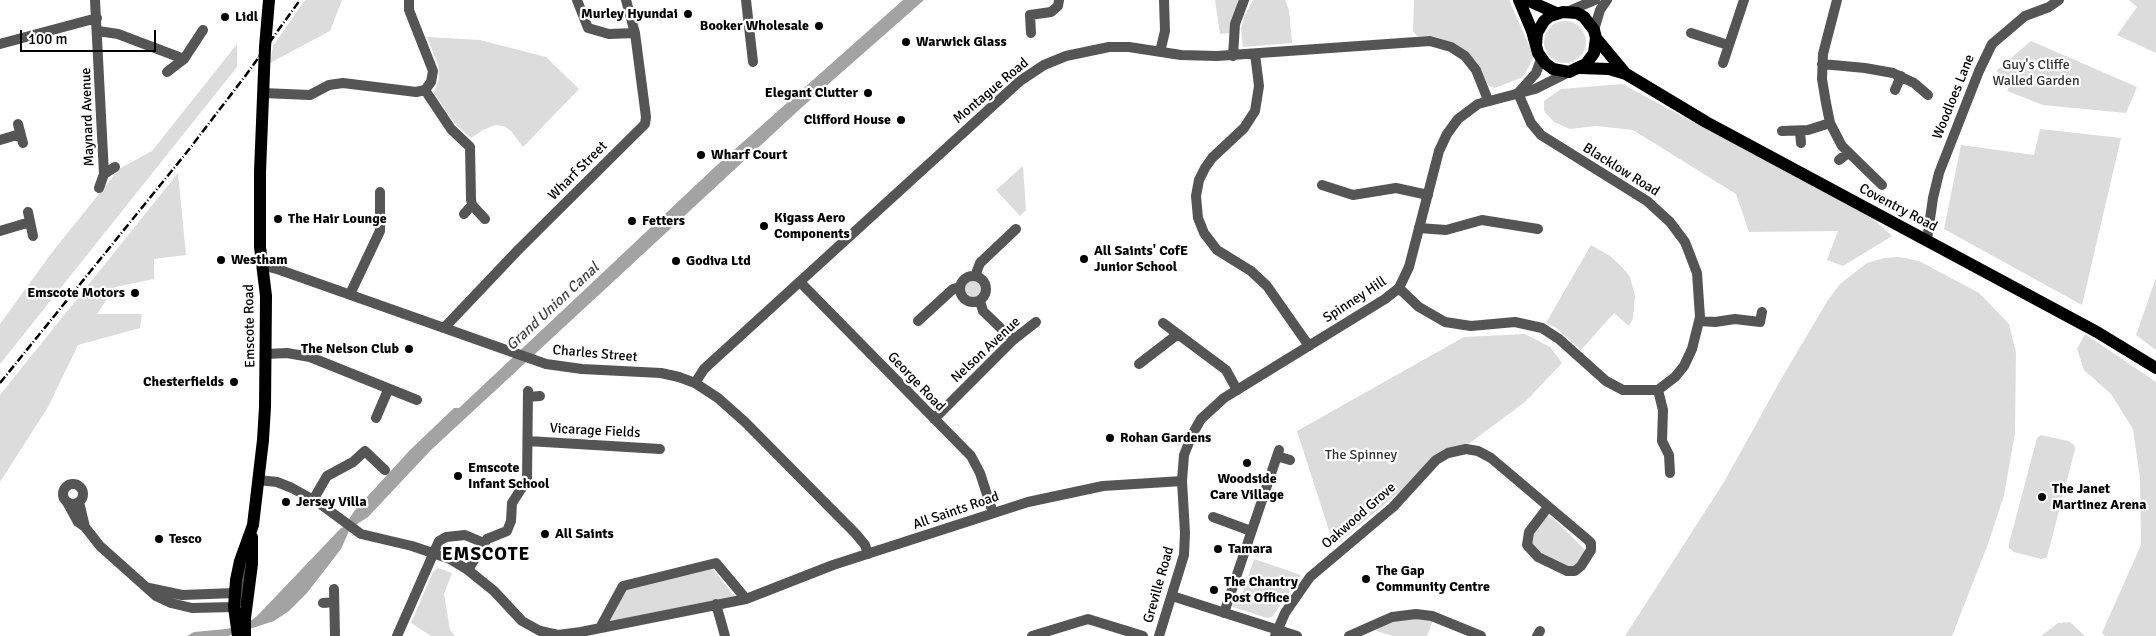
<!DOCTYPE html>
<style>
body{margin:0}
#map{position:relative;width:2156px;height:636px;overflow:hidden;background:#fff;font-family:Signika,sans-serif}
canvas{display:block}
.scale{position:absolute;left:20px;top:30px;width:136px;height:22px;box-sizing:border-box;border:2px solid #000;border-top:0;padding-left:6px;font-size:15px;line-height:18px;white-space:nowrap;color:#000;-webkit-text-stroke:4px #fff;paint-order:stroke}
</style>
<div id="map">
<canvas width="2156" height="636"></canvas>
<div class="scale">100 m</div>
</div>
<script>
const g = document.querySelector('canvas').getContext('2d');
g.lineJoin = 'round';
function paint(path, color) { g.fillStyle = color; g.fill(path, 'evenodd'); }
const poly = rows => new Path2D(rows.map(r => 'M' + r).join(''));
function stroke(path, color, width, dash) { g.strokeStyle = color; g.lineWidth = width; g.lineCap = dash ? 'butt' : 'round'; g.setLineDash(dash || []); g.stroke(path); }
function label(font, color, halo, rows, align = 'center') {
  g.font = font + ' Signika,sans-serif'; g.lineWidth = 4.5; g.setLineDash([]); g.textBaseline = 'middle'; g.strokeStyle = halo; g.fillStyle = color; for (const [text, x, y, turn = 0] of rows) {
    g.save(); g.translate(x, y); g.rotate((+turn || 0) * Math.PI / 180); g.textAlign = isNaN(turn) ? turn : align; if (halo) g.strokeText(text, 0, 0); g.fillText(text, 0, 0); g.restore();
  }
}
const green = poly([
 [305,0,342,0,330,31,270,63,273,46],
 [1215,0,1238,0,1230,33,1220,34],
 [1253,0,1285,0,1289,10,1292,43,1243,47,1241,29,1244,17],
 [1414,0,1509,0,1534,57,1523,77,1495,88,1488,85,1479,65,1467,52,1456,44,1433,36,1417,36,1413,31],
 [2129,0,2156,0,2156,53,2117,35,2137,7],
 '1544 42a21 21 0 1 1 42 0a21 21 0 1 1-42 0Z',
 [427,37,480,40,546,57,579,89,523,147,511,131,504,126,495,125,483,130,471,138,456,125,434,93,439,79,438,65],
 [2031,41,2137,87,2126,113,2043,105,2007,91,2011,83,1996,71],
 [237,44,237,67,0,364,0,324,53,251,119,169,152,151],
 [1622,84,1871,217,1892,236,1843,266,1827,260,1838,231,1749,232,1736,194,1633,130,1596,126,1570,129,1554,122,1544,111,1544,101,1561,89],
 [2040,129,2121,138,2082,305,1944,229,1961,145,2034,155],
 [1023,166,1026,210,1020,216,996,190],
 [178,173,186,255,154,259,154,279,115,287,97,314,142,314,140,328,78,345,48,407,0,482,0,395],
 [1591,245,1610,256,1623,268,1630,277,1635,296,1633,318,1629,326,1614,313,1581,350,1555,327,1546,323],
 [1899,257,1919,261,1979,293,2009,324,2016,353,2015,433,2004,495,1988,544,1952,636,1625,636,1724,482,1780,381,1828,300,1840,284,1867,263,1884,258],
 [2156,278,2156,350,2136,335],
 '965 289a9 9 0 1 1 18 0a9 9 0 1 1-18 0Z',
 [1525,334,1550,347,1562,363,1525,402,1467,445,1437,456,1405,487,1334,546,1297,431,1464,337],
 [2085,334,2156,382,2156,636,2105,636,2102,633,2141,545,2140,478,2133,429,2111,394,2084,370,2077,349],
 [2041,435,2068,441,2074,445,2075,449,2048,553,2047,557,2041,559,2014,552,2009,548,2009,544,2037,438],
 [1547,516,1552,517,1585,550,1584,555,1574,567,1568,568,1531,548,1532,533],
 [1254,559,1301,575,1272,617,1267,618,1233,607,1231,602,1233,596,1241,598],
 [438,568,452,573,444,594,450,630,455,636,431,636,411,623,433,572],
 [713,569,734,596,608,622,624,591],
 [1412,618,1433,620,1427,636,1393,636,1376,631,1379,627,1395,621],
 [2070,622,2085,636,2041,636,2058,623]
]);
const water = poly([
 [903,0,924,0,800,109,431,450,368,517,357,524,349,531,341,549,307,593,289,611,274,621,228,636,187,636,194,632,226,629,246,625,258,615,341,528,344,527,355,510,410,450,454,408,459,408,716,166]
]);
const minor = poly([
 [95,0,104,174],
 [577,0,588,28,609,34,635,33],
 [746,0,753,62],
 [1837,0,1823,54,1822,79,1826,103,1830,123,1842,146,1882,185],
 [98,31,118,34,184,59],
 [1031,33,1030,15,1051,12,1058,6,1059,0],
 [1691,33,1728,45],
 [0,44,97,18],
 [1160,52,1165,31,1164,0],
 [1255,54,1259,86,1255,111,1244,128,1212,158,1205,168,1199,180,1196,196,1198,218,1204,233,1217,250,1251,271,1267,286,1309,346],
 [1233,56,1235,24,1244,0],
 [1723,63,1744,0],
 [1822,64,1865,68,1893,73,1914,83,1928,95],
 [167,72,184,59,203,30],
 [425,90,451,129,470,147,471,199,472,205,485,219],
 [1895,90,1901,76],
 [263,93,310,95,329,85,343,83,416,92,425,90,431,82,433,71,409,10,409,0],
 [18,124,23,143],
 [1782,131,1808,130,1830,123],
 [1800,131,1801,143],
 [0,140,20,134],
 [1839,160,1848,153],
 [1322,185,1353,195,1396,188,1428,195],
 [99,188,104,174,115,167],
 [28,212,33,236],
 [464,214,472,205],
 [1419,228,1446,230,1482,220,1538,229],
 [0,231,30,222],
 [1927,240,1933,198,1939,173,1979,71,1992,44,2025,16,2049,7,2059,0],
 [262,265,280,270,546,364,582,369,661,373,679,377,695,383,718,398,745,422,856,534,865,545,868,554],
 '960 289a13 13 0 1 1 26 0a13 13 0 1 1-26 0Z',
 [975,276,980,263,1016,229],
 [800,282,971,456,980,473,993,513],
 [1399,288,1419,307,1445,322,1471,326,1515,322,1542,328,1559,339,1606,381,1623,390,1658,390,1675,377,1684,366,1692,349,1700,317,1697,273,1685,242,1670,222,1647,201,1541,135,1531,123,1518,93],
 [350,294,380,231,380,192],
 [980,301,983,311,1013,340],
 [918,321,953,289,960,287],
 [1700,321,1715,322,1735,319,1760,322,1762,312],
 [1163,323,1226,370,1237,390],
 [444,328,519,249,645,124,646,117,635,33,626,0],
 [267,354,287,353,310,357,417,400],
 [1139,364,1178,334],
 [695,383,704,369,1020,81,1044,65,1066,56,1109,47,1129,47,1181,55,1217,56,1430,41,1451,47,1465,56,1476,70,1488,100],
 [1658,390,1663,410,1662,441,1669,455,1670,473],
 [528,397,540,396],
 [376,418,388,390],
 [934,419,1013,340,1036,322],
 [528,441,660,449],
 [1277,456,1290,460],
 [258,480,277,482,292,488,319,503,361,534,412,546,450,559,468,570,494,591,522,621,540,631,558,635,581,632,746,599,833,565,1028,502,1103,486,1182,481],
 '63 494a10 10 0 1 1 20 0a10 10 0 1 1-20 0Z',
 [313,500,327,476,353,462,365,451,385,470],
 [67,502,78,522,85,527,100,546,156,596,171,603,192,608,234,607,239,599,248,563],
 [79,502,85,527],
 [1213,517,1251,531],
 [468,570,487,539,507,531,511,521,512,503,527,480,528,391],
 [149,588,182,595,235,593,239,598],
 [334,589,335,636],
 [1172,596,1297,636],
 [323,603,334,602],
 [716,604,725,636],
 [1224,613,1279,450],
 [600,628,623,586,716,563,746,599],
 [397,636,439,541,446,537,465,535,484,543],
 [1032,636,1088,619,1143,636],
 [1275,636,1285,613,1310,577,1393,507,1436,460,1448,453,1466,449,1478,451,1491,458,1588,540,1591,543,1591,550,1581,566,1575,571,1567,571,1538,557,1527,545,1529,532,1548,507],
 [1349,636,1392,617,1416,614,1432,616,1481,636],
 [1537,636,1540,631]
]);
const tertiary = poly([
 [1569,11,1595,0],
 [1594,30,1600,10,1607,0],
 [1519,92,1536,73,1541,59],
 [1159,636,1184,555,1185,533,1182,481,1184,455,1192,435,1201,419,1224,398,1385,299,1399,288,1409,267,1439,151,1447,134,1458,119,1478,104,1535,89,1569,72]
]);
const primary = poly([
 [1519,0,1532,31,1538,53,1545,63,1553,69,1569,72,1586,64,1594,53,1596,38,1594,30,1584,17,1577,13,1563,12,1550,16,1544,21,1537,33,1536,45],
 [1527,0,1556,13],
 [1596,38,1626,74],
 [1580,68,1609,69,1626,74,1706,122,2097,332,2156,368],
 [238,636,234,607,236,580,240,561,253,525,263,440,265,407,266,296,260,247,260,172,265,47,269,0],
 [245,636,245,618,252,564,252,537]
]);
const rail = poly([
 [0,383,187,152,246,75,300,0]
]);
const markers = [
 [688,14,5,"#000"],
 [225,17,5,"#000"],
 [819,26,5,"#000"],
 [906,42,5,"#000"],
 [868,93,5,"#000"],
 [901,120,5,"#000"],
 [701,155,5,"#000"],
 [278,219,5,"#000"],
 [632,221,5,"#000"],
 [764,226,5,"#000"],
 [1084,259,5,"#000"],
 [221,260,5,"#000"],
 [676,261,5,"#000"],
 [135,293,5,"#000"],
 [409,349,5,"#000"],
 [234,382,5,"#000"],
 [1110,438,5,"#000"],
 [1247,463,5,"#000"],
 [458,476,5,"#000"],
 [2042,497,5,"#000"],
 [286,502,5,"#000"],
 [545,534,5,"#000"],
 [159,539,5,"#000"],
 [1218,549,5,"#000"],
 [1366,579,5,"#000"],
 [1214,590,5,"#000"]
];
const poiNames = [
 ["Murley Hyundai",678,14,"right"],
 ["Lidl",235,17],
 ["Booker Wholesale",809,26,"right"],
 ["Warwick Glass",916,42],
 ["Elegant Clutter",858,93,"right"],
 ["Clifford House",891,120,"right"],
 ["Wharf Court",711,155],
 ["Kigass Aero",774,218],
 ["Components",774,234],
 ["The Hair Lounge",288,219],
 ["Fetters",642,221],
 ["All Saints' CofE",1094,251],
 ["Junior School",1094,267],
 ["Westham",231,260],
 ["Godiva Ltd",686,261],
 ["Emscote Motors",125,293,"right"],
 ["The Nelson Club",399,349,"right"],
 ["Chesterfields",224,382,"right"],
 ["Rohan Gardens",1120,438],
 ["Emscote",468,468],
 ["Infant School",468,484],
 ["Woodside",1247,479,"center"],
 ["Care Village",1247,495,"center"],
 ["The Janet",2052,489],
 ["Martinez Arena",2052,505],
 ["Jersey Villa",296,502],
 ["All Saints",555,534],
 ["Tesco",169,539],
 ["Tamara",1228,549],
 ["The Gap",1376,571],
 ["Community Centre",1376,587],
 ["The Chantry",1224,582],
 ["Post Office",1224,598]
];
const parkNames = [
 ["Guy's Cliffe",2036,65],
 ["Walled Garden",2036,81],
 ["The Spinney",1361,455]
];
const streetNames = [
 ["Montague Road",991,91,-40],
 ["Woodloes Lane",1954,97,-68],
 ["Maynard Avenue",88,117,-92],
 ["Blacklow Road",1621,170,32],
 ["Wharf Street",578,171,-45],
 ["Coventry Road",1898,208,28],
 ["Spinney Hill",1355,300,-33],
 ["Emscote Road",250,326,-91],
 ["Nelson Avenue",986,350,-43],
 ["Charles Street",595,354,5],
 ["George Road",916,382,46],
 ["Vicarage Fields",595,431,3],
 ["All Saints Road",956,511,-19],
 ["Oakwood Grove",1359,516,-41],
 ["Greville Road",1159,585,-74]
];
const waterNames = [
 ["Grand Union Canal",553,307,-43]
];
const districtNames = [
 ["EMSCOTE",486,555]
];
paint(green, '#dcdcdc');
paint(water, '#a3a3a3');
stroke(minor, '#555', 10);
stroke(tertiary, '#555', 10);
stroke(primary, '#000', 12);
stroke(rail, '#000', 2.5, [8, 2.5, 1, 2.5]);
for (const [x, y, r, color] of markers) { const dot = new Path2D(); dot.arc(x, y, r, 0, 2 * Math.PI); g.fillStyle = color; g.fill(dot); stroke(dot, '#fff', 2); }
label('bold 14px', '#000', '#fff', poiNames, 'left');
label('14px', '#333', '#fff', parkNames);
label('14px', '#000', '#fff', streetNames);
label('italic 15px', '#444', '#fff', waterNames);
g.letterSpacing = '1px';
label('bold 19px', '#000', '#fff', districtNames);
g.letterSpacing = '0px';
</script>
